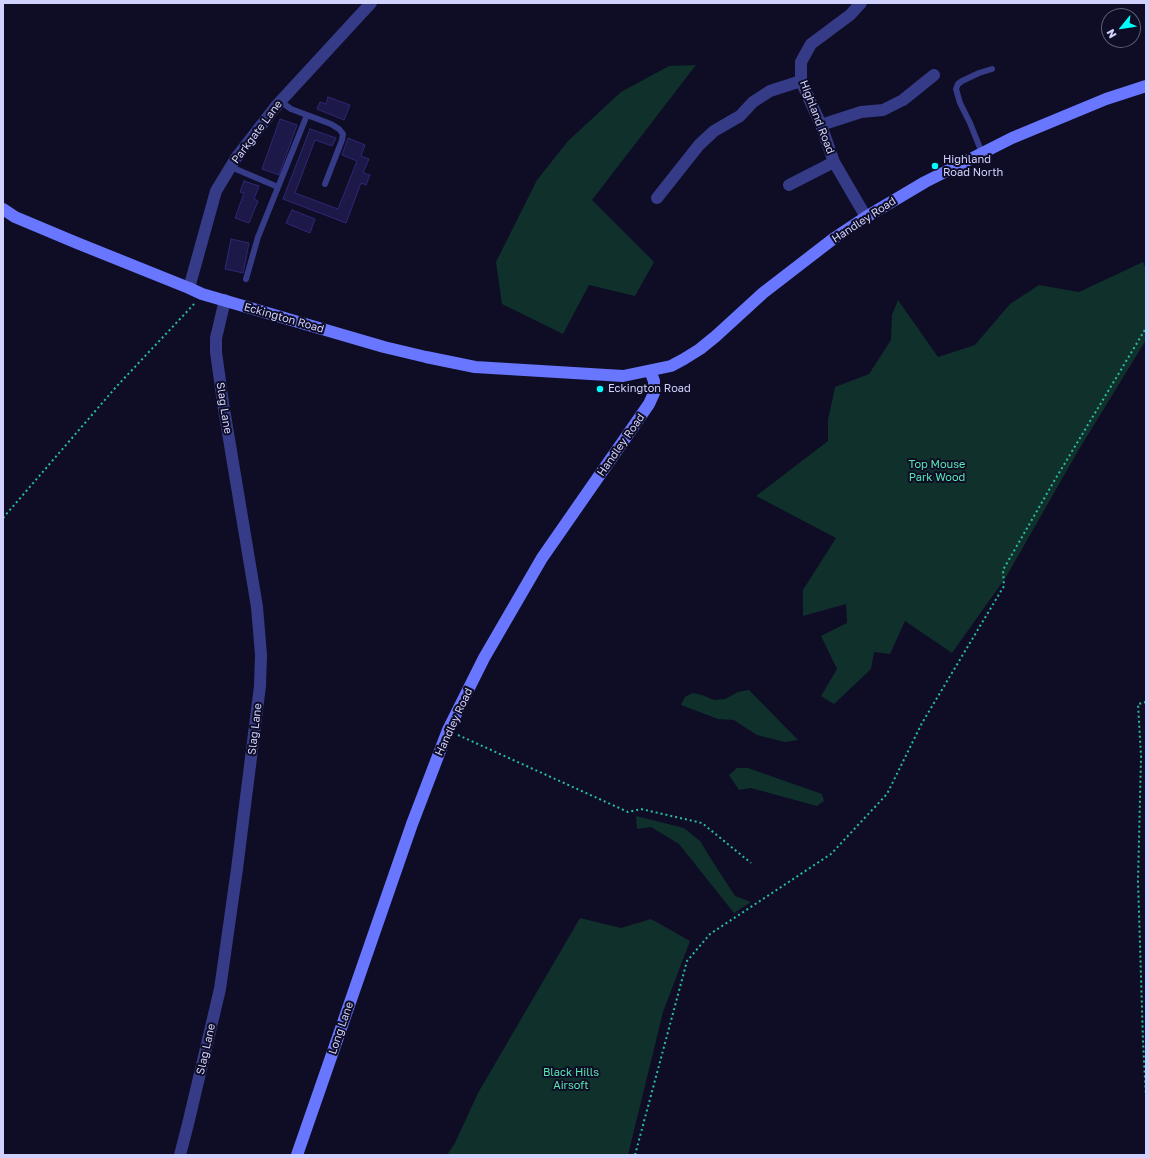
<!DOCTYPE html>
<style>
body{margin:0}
#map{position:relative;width:1149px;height:1158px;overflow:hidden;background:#0e0d25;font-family:"Golos Text",sans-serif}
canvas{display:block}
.frame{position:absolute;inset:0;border:4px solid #d2d2ff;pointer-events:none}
.north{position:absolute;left:1101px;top:8px;width:40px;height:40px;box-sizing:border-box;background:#0e0d25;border:1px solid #5c5c7c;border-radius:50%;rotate:240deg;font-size:11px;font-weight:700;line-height:16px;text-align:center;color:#d2d2ff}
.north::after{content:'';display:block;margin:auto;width:14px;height:18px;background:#00fdf9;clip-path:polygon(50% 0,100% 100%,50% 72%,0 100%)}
</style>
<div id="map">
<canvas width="1149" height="1158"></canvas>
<div class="frame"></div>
<div class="north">N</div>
</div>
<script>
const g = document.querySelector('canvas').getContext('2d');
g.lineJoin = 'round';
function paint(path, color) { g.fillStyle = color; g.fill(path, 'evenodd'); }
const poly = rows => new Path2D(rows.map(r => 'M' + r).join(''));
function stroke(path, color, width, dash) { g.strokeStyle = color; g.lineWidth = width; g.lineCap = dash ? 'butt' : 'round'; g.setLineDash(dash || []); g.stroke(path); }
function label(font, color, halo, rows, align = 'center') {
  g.font = font + ' "Golos Text",sans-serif'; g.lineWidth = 4; g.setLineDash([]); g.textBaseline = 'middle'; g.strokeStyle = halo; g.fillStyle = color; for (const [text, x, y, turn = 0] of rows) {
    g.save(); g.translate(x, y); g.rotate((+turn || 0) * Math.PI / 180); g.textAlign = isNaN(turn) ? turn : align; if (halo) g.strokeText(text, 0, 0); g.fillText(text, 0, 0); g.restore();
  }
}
const green = poly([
 [696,65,592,200,654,262,635,296,589,285,563,334,502,304,496,262,537,180,568,141,621,92,669,66],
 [1143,262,1146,269,1146,340,1078,451,1006,577,952,653,905,621,890,654,874,652,871,669,834,704,821,696,837,669,821,636,847,623,846,604,803,616,803,590,836,538,756,496,828,441,828,420,835,387,869,374,891,340,892,315,898,300,938,357,975,345,1010,304,1039,285,1079,292],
 [749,690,798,740,785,742,757,735,734,720,718,719,681,705,685,697,693,693,702,695,714,700,725,699,738,692],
 [737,768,748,768,822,794,824,801,817,806,751,788,739,790,729,775],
 [636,816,684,828,700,841,711,859,735,896,751,902,734,913,679,844,651,827,637,829],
 [580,918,621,928,651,919,690,941,663,1012,628,1155,447,1155,455,1143,478,1093]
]);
const building = poly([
 [328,97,350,105,344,120,317,109,320,102,326,104,328,97],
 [280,119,297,125,279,175,262,169,280,119],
 [310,129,336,138,332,146,315,140,295,193,338,209,357,161,342,155,348,138,365,145,361,156,369,159,363,173,370,175,366,185,361,183,346,223,283,199,310,129],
 [244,181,259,186,254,199,258,201,249,223,235,218,244,193,240,192,244,181],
 [292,210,315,219,310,233,286,223,292,210],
 [231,239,249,243,243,273,225,269,231,239]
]);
const path = poly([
 [3,518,116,387,195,303],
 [1146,702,1138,704,1141,756,1138,881,1143,1041,1146,1097],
 [458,735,628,812,641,809,702,823,751,863],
 [635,1155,687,961,710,934,831,854,887,794,922,723,1004,586,1003,570,1053,483,1146,328]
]);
const lane = poly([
 [280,101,291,109,331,124,339,129,343,134,342,140,325,184],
 [982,153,970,123,960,103,956,89,958,84,962,81,979,73,992,69],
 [231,167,278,187],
 [246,279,258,237,307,115]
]);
const street = poly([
 [861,3,850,15,811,44,801,62,801,81,821,125,834,162,866,217],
 [821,125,861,112,883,110,903,100,934,75],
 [789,185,834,162],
 [657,198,699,145,714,131,740,116,753,102,770,91,801,81],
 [189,288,216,191,236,158,277,105,371,3],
 [180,1155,188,1124,220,989,237,869,260,686,261,655,257,607,223,403,216,352,216,338,225,300]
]);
const secondary = poly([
 [3,209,15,217,77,243,189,288,202,294,384,347,426,357,475,367,623,376,671,366,684,359,700,349,716,336,763,293,833,239,866,217,925,182,1012,138,1106,99,1146,86],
 [297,1155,412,824,448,730,484,658,542,558,649,404,654,393,654,381,650,371]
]);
const markers = [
 [935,166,4,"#00fdf9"],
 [600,389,4,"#00fdf9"]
];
const streetNames = [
 ["Highland Road",817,117,69],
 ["Parkgate Lane",257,132,-53],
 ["Handley Road",864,220,-33],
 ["Eckington Road",284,318,16],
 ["Slag Lane",224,408,81],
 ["Handley Road",621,445,-55],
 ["Handley Road",454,722,-65],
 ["Slag Lane",255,729,-83],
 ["Long Lane",341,1028,-71],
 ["Slag Lane",206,1049,-77]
];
const poiNames = [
 ["Highland",943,160],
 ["Road North",943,173],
 ["Eckington Road",608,389]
];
const parkNames = [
 ["Top Mouse",937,465],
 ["Park Wood",937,478],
 ["Black Hills",571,1073],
 ["Airsoft",571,1086]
];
paint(green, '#10302b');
paint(building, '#1c1848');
stroke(building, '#2f2875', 1);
stroke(path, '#27bea3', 2, [2, 3]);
stroke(lane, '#353b87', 6);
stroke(street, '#353b87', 12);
stroke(secondary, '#6976ff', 12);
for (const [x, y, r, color] of markers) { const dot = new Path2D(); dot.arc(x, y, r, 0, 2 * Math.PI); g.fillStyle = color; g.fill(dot); stroke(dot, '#0e0d25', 1.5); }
label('11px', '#d2d2ff', '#0e0d25', streetNames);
label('11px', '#d2d2ff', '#0e0d25', poiNames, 'left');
label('11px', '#56e7b2', '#0e0d25', parkNames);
</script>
